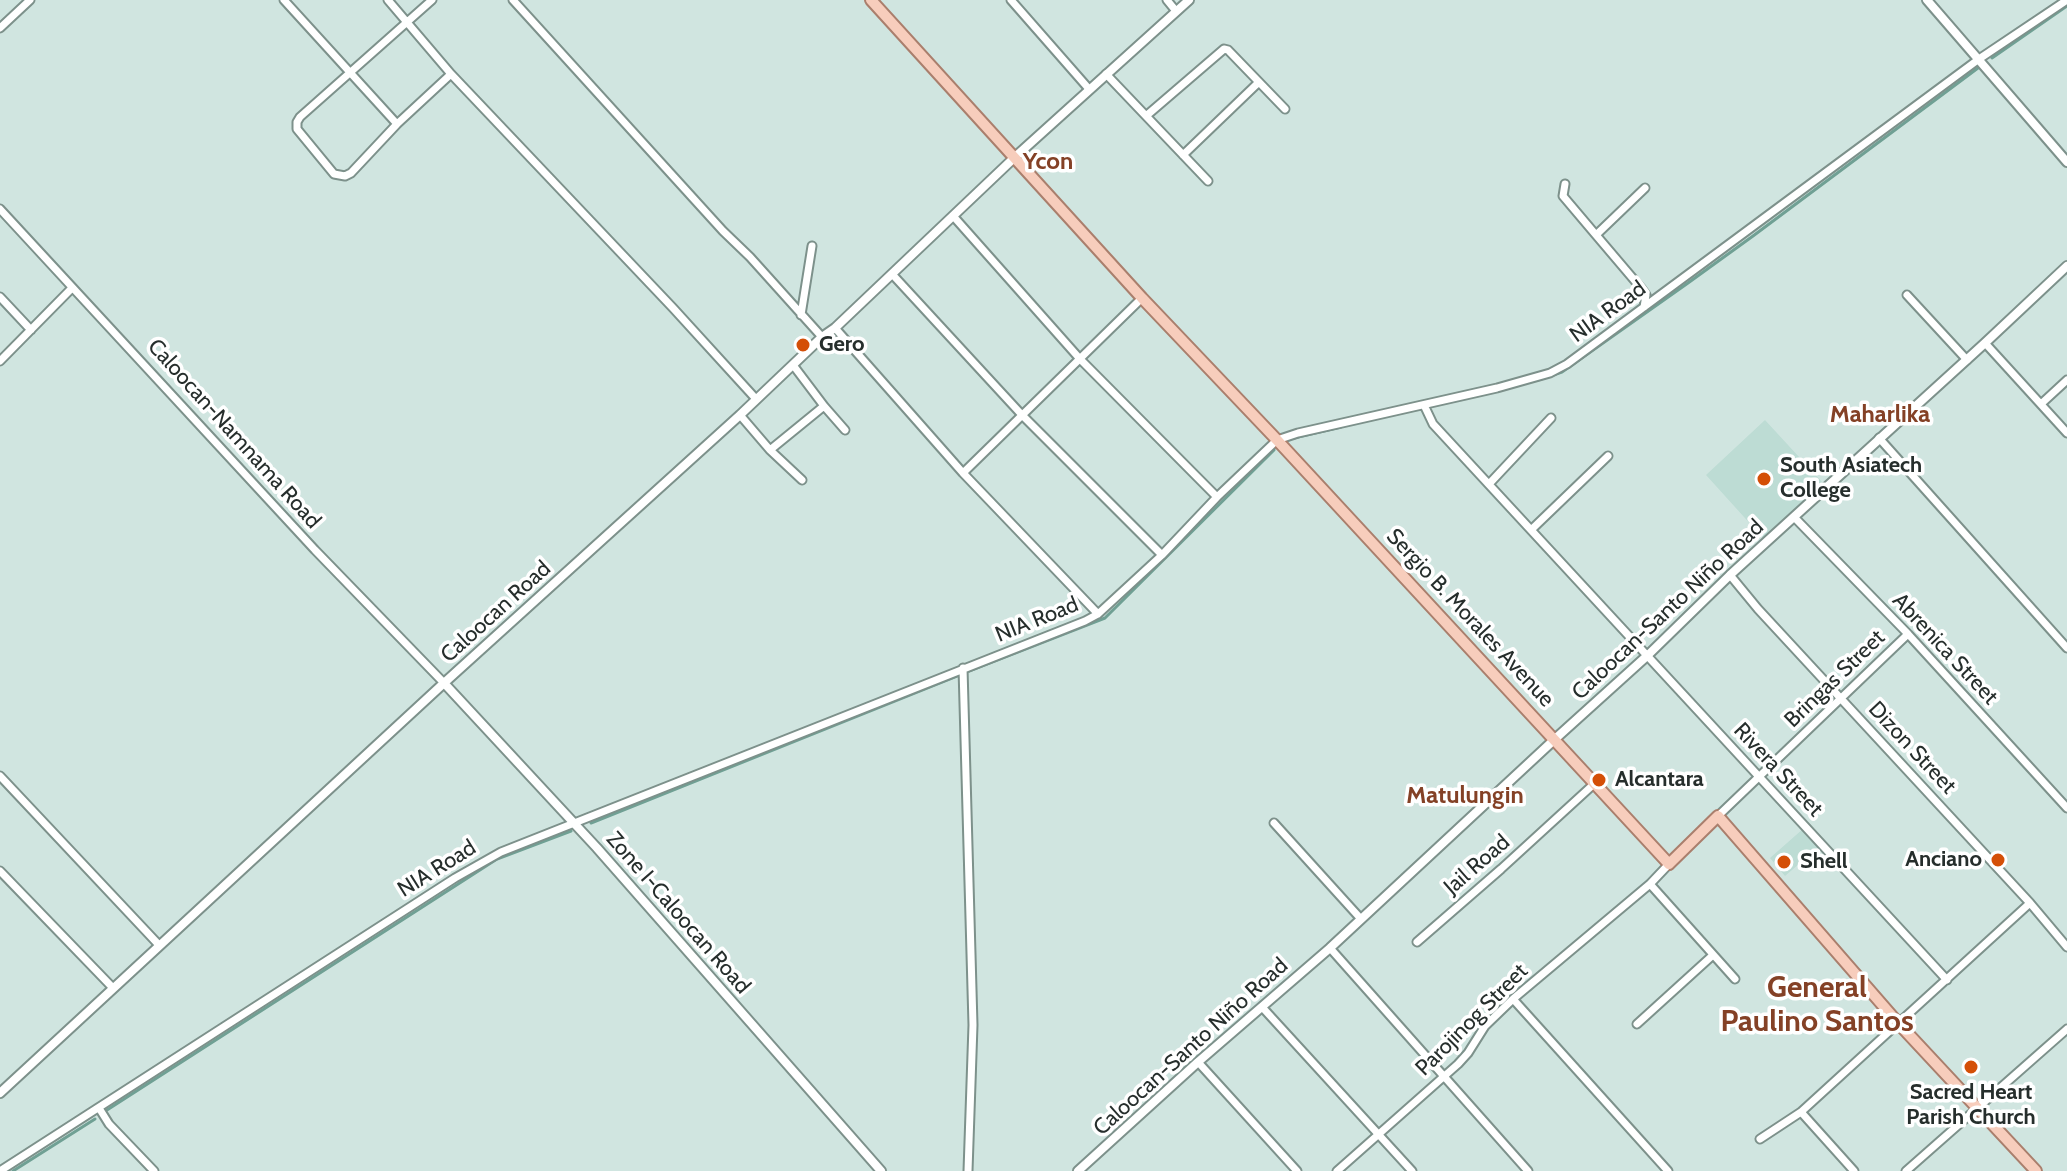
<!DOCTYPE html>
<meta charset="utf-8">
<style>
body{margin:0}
canvas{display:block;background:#d0e5e0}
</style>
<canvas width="2067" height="1171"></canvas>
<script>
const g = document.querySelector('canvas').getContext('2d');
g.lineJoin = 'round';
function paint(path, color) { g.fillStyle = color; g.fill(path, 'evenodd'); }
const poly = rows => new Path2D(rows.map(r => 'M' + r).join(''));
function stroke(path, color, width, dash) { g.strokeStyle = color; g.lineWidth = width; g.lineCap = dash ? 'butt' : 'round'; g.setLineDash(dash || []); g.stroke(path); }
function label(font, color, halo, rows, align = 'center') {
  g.font = font + ' Cabin,sans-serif'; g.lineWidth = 7; g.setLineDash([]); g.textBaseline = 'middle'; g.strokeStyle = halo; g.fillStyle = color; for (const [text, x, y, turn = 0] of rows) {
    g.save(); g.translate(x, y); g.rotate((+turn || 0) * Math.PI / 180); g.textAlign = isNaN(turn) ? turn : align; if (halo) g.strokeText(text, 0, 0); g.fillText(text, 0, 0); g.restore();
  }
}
const built = poly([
 [1765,420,1823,483,1763,538,1706,475],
 [1804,828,1820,846,1785,876,1770,858]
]);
const stream = poly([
 [1992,58,2067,6],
 [1538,380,1562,372,1688,283,1753,236,1978,68],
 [1294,438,1341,427],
 [969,671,1105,618,1274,450],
 [591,823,957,676],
 [107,1110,497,859,571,831],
 [13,1171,95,1119]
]);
const minor = poly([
 [284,0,397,124],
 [388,0,451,74,673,308,756,399],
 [432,0,300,117,297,122,297,129,334,174,345,176,351,173,397,124,451,74],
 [513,0,723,231,750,257,822,337],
 [1011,0,1089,89],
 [1167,0,1176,11],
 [0,28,30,0],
 [1106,74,1208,181],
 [1146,116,1224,49,1228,50,1285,109],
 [1183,155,1259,82],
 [1565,184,1563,196,1596,235],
 [0,209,315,550,444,683],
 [954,217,1080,359,1217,497],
 [892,274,1022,415,1162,555],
 [1907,295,1967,360],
 [0,297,31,330],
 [1644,307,1646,295,1641,288,1596,235,1645,188],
 [801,315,812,246],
 [835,328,963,473,1098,614],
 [1985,343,2067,433],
 [0,361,72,288],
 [2041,404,2067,380],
 [1424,405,1433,424,1947,980],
 [824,406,845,430],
 [740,415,770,450,802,480],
 [1879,438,2067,648],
 [770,450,824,406,793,365],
 [963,473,1142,298],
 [1489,484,1551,418],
 [1794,517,1908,634,2067,808],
 [1531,530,1608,456],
 [1730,575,1758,609,2030,903,2067,947],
 [963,668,973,1025,968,1171],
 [0,776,159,945],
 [1718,816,1908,634],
 [1274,823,1361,919],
 [0,871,113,988],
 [1650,884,1735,979],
 [1417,942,1501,869,1595,783],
 [1330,948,1528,1171],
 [1513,999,1668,1171],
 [1262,1007,1412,1171],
 [1637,1024,1713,955],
 [1198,1062,1297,1171],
 [99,1108,109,1124,154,1171],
 [1801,1112,1854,1171],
 [1760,1139,1801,1112,2030,903],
 [0,1171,455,878,501,852,1085,621,1098,614,1162,555,1217,497,1277,440,1298,433,1497,388,1550,373,1567,364,1979,59,2067,0],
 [1337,1171,1458,1064,1468,1053,1485,1026,1513,999,1650,884,1669,864],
 [1906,1171,2067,1029]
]);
const tertiary = poly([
 [1927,0,2067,162],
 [444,683,597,848,881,1171],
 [0,1093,444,683,740,415,822,337,835,328,1015,157,1189,0],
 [1078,1171,1198,1062,1330,948,1555,739,1648,655,1730,575,1985,343,2067,266]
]);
const primary = poly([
 [871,0,1142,298,1277,440,1669,864,1718,816,1899,1024,2036,1171]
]);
const markers = [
 [803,345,8,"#d44f07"],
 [1764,479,8,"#d44f07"],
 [1599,780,8,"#d44f07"],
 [1998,860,8,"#d44f07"],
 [1784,862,8,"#d44f07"],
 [1971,1067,8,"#d44f07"]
];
const streetNames = [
 ["NIA Road",1608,312,-36],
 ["Caloocan-Namnama Road",234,434,48],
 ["Caloocan-Santo Niño Road",1668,610,-43],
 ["Caloocan Road",496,612,-42],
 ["Sergio B. Morales Avenue",1470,618,47],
 ["NIA Road",1037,620,-22],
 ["Abrenica Street",1945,649,47],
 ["Bringas Street",1835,679,-44],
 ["Dizon Street",1912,748,47],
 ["Rivera Street",1778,770,47],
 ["Jail Road",1477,865,-41],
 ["NIA Road",437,869,-32],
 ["Zone I-Caloocan Road",678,913,49],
 ["Parojinog Street",1472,1020,-45],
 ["Caloocan-Santo Niño Road",1191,1047,-42]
];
const poiNames = [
 ["Gero",819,345],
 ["South Asiatech",1780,466],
 ["College",1780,491],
 ["Alcantara",1615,780],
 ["Anciano",1982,860,"right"],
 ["Shell",1800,862],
 ["Sacred Heart",1971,1093,"center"],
 ["Parish Church",1971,1118,"center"]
];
const neighbourhoodNames = [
 ["Ycon",1048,162],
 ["Maharlika",1880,415],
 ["Matulungin",1465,796]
];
const districtNames = [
 ["General",1817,988],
 ["Paulino Santos",1817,1022]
];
paint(built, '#bddcd4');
stroke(stream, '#70a094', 3);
stroke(minor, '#7d918b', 11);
stroke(tertiary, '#7d918b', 12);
stroke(primary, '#aa7f6d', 14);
stroke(minor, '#fff', 7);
stroke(tertiary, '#fff', 8);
stroke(primary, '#f7cdbc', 10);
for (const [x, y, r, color] of markers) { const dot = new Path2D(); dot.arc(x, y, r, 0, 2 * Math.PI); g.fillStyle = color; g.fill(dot); stroke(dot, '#fff', 3); }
label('22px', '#262e2c', '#fff', streetNames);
label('bold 22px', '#262e2c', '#fff', poiNames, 'left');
label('bold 24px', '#844126', '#fff', neighbourhoodNames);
label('bold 30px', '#844126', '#fff', districtNames);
</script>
